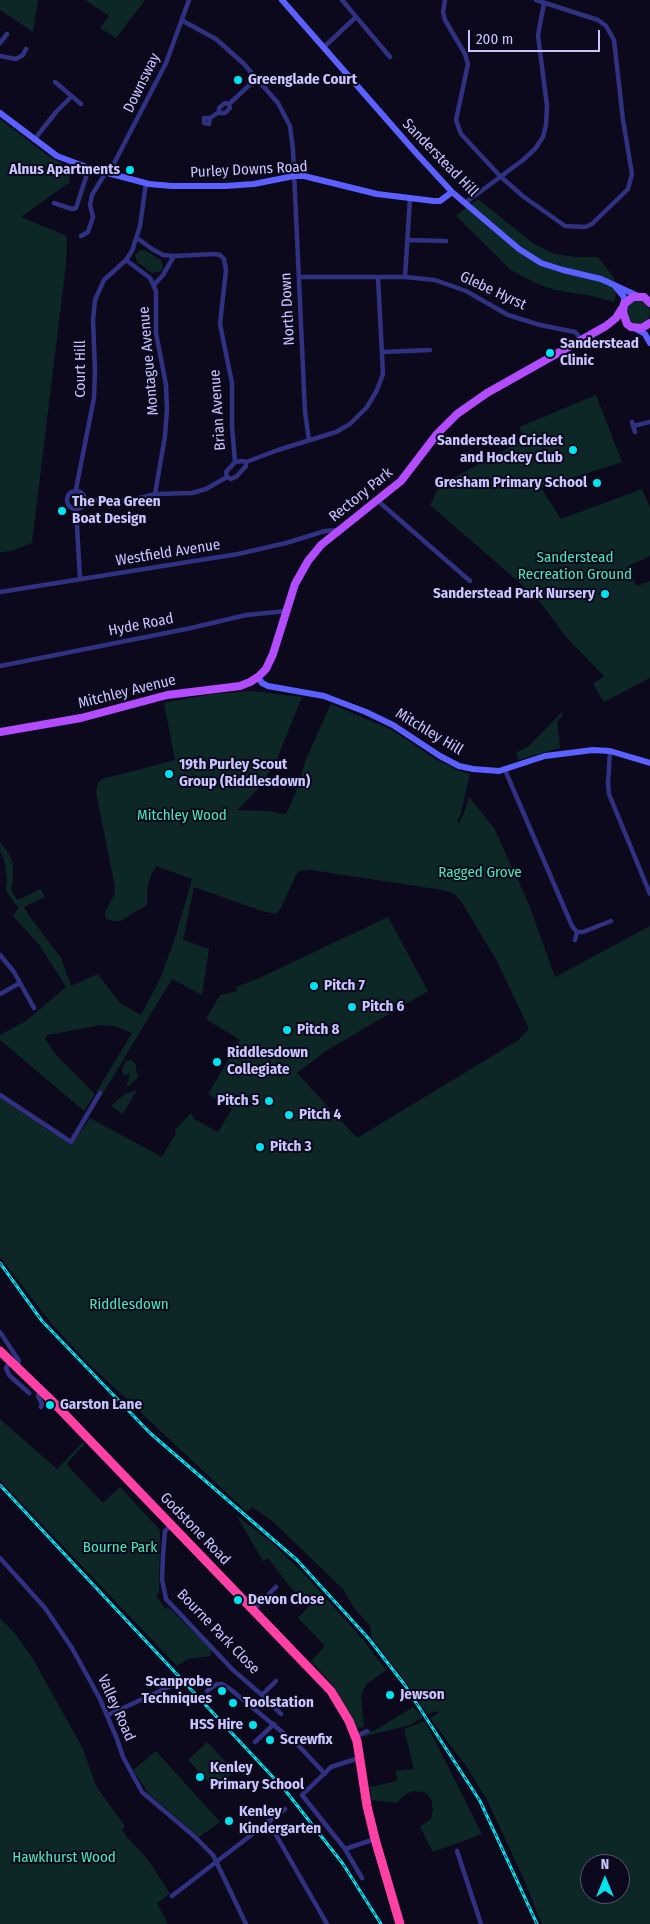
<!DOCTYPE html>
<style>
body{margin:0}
#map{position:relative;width:650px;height:1924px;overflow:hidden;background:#0c091d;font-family:"Fira Sans Condensed",sans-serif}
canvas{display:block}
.north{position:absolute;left:580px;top:1854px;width:50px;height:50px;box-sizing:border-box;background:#0c091d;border:1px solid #585477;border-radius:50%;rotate:0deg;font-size:14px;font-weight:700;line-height:20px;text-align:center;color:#c9c5ff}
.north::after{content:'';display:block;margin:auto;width:18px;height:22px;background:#00e4f0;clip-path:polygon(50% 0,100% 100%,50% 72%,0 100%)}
.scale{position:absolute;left:468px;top:30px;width:132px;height:22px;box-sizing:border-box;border:2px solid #c9c5ff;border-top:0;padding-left:6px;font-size:15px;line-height:18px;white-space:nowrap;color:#c9c5ff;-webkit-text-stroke:4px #0c091d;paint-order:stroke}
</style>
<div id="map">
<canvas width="650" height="1924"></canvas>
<div class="north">N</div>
<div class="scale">200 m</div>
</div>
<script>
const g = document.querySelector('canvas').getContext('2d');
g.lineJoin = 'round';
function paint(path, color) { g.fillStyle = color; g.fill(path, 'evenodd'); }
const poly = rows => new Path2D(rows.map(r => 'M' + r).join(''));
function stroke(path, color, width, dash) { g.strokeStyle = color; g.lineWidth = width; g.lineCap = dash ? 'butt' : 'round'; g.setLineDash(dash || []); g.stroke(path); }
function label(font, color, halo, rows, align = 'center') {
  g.font = font + ' "Fira Sans Condensed",sans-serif'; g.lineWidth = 4; g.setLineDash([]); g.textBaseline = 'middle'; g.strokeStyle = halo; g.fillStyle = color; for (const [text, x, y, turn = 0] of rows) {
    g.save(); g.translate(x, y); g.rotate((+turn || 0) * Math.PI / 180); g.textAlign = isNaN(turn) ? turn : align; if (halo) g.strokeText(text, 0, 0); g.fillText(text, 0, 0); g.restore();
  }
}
const green = poly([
 [0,0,38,0,33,32,0,10],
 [85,0,145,0,116,38,100,28,109,16],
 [0,119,47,155,69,167,70,182,21,217,67,236,66,264,32,543,11,551,2,552,0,552],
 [478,199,534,244,555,254,576,257,598,257,614,278,616,293,614,302,592,296,554,290,533,282,511,270,456,216],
 [140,250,145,250,162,261,163,267,161,271,152,273,137,262,135,255],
 '626 312a12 12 0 1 1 24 0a12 12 0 1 1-24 0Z',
 [596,395,622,462,541,488,561,519,642,489,650,508,650,556,626,567,637,586,650,581,650,678,604,702,593,684,604,676,567,638,536,597,430,505,439,486,524,439,519,427],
 [251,691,302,697,277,759,260,787,237,810,267,811,286,814,296,792,306,759,331,704,392,730,437,760,457,770,470,774,461,813,457,822,459,823,464,813,469,797,494,828,528,902,555,977,650,926,650,1924,542,1924,522,1875,487,1800,466,1766,430,1718,439,1713,437,1711,427,1714,406,1682,372,1638,370,1626,354,1608,343,1589,271,1520,252,1507,247,1512,88,1363,51,1323,0,1257,0,1098,71,1145,90,1118,162,1157,176,1133,175,1130,191,1113,194,1119,218,1132,232,1109,208,1094,240,1040,206,1019,220,995,237,991,236,987,257,979,388,917,428,991,326,1051,297,1073,357,1138,517,1041,529,1029,497,961,461,901,454,894,443,890,311,870,299,871,296,875,282,906,276,914,262,911,194,887,183,940,209,949,202,995,172,979,102,1095,97,1091,132,1033,114,1026,101,1025,48,1035,45,1039,56,1055,95,1094,84,1111,0,1040,0,1035,26,1021,66,987,40,946,13,916,19,907,15,904,6,890,7,879,4,860,0,851,0,842,9,854,13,864,13,880,11,890,17,900,41,889,45,897,24,907,30,917,61,958,71,986,98,974,120,1003,141,1015,160,979,175,938,192,879,156,866,151,875,147,889,147,905,120,921,113,921,107,919,105,916,106,910,114,895,115,887,96,792,98,783,102,779,175,760,164,703,212,694],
 [590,1864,620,1864,620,1894,590,1894],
 [562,712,563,715,557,721,560,748,518,760,516,753,529,746],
 [131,1060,135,1063,138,1077,129,1086,126,1083,129,1080,130,1073,124,1076,122,1070,126,1061],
 [137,1090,123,1114,111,1106,126,1093],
 [0,1419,57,1469,83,1442,85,1444,68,1462,68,1466,103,1503,120,1487,160,1530,159,1592,156,1595,165,1609,168,1607,211,1649,211,1656,188,1659,177,1666,0,1480],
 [236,1515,272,1543,307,1577,364,1641,386,1670,367,1684,363,1690,361,1696,364,1727,357,1728,334,1686,311,1661,325,1646,298,1618,309,1606,291,1588,268,1558,263,1561],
 [0,1618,14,1632,33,1659,83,1749,96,1786,125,1826,122,1829,126,1836,149,1861,170,1894,157,1903,168,1924,0,1924],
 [413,1707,423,1717,410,1725,361,1737,368,1731,374,1731],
 [425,1721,482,1834,433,1852,420,1827,431,1819,433,1809,431,1799,429,1796,424,1792,412,1791,403,1796,397,1803,371,1800,370,1787,397,1781,396,1771,414,1769,404,1729],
 [207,1742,235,1771,215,1789,188,1760],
 [156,1751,220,1822,199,1837,149,1794,133,1770]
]);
const street = poly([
 [342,0,390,57],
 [445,0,443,12,445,20,465,54,468,64,456,120,461,134,501,177,524,197,565,226,585,227,592,224,628,189,632,174,623,120,614,40,606,26,598,20,536,0],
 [183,21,216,39,244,64,278,103,290,126,293,150,305,412,309,440],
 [0,43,7,34],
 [324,47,356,17],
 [0,56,16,59,23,55,26,49],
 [55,82,81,104],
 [229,104,230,108,225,113,219,113,219,108,225,103,229,104,257,78],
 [210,118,204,118,204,123,209,124,210,118,219,112],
 [34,140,56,112,72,96],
 [109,173,166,63,189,0],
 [54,203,72,209,76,208,89,168],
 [465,203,523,160,535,149,543,137,546,125,547,106,538,35,544,3],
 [81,236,88,232,93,217,90,205,92,195,106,172],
 [137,238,152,249,163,255,174,256,215,254,220,255,224,259,226,270,220,324,232,383,232,426,235,462],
 [407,240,446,241],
 [126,260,150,278,156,291,156,333,166,385,167,409,165,436,155,494],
 [299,277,405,277,435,280,466,291,508,315,540,325,575,332,582,340],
 [405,277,410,198],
 [154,285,163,275,174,256],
 [382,352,430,350],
 [632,422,635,432],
 [633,426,650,422],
 [246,462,246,466,237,476,231,479,227,477,226,472,235,462,242,461,246,462,278,450,336,432,350,424,367,407,377,390,383,374,378,277],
 [76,489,94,398,95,370,93,320,95,300,104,280,126,260,132,251,140,226,146,183],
 '67 500a9 9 0 1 1 18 0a9 9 0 1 1-18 0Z',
 [84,500,128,501,155,494,192,493,206,489,227,477],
 [378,501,470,581],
 [76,509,80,578],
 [0,592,238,554,286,543,325,531,338,530],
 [0,666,191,628,246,615,287,611],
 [610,751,608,783,609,794,650,894],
 [505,770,572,926,577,932,583,932,611,921],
 [575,940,577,932],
 [0,955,14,972,34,1008],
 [0,994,20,983],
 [0,1095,71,1142,100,1093],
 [0,1332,19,1361,17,1366],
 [11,1360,6,1368,9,1375,29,1393],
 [40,1390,38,1396,42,1404,41,1407],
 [171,1525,165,1531,163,1555,162,1579,166,1599,233,1670,262,1695,276,1681],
 [0,1558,45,1608,72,1648,100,1699,117,1739,123,1757,142,1792,195,1837,213,1855,246,1924],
 [254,1609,276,1587],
 [207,1691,217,1684,222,1684,230,1689,298,1745,325,1774],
 [262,1695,281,1714],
 [108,1715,173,1685],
 [355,1737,367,1731],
 [255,1742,274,1724],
 [359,1758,331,1767,302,1795,345,1849,375,1839],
 [268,1821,327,1924],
 [345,1849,362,1878],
 [457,1851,481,1924],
 [172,1896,285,1809]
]);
const secondary = poly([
 [282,0,417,154,452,192,519,249,541,263,563,270,601,279,638,296],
 [0,113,57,156,89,168,149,184,172,186,225,186,254,184,294,176,304,176,377,194,434,201,440,201,452,192],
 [615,286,624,297,624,304],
 [636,329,645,334,650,343],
 [258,677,262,683,268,686,324,696,366,712,393,725,440,756,459,766,473,769,499,771,545,756,593,750,610,751,650,763]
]);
const primary = poly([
 [650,303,644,297,633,297,624,304,623,312,627,324,631,327,642,328,650,323],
 [0,732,81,718,167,695,240,686,250,682,258,677,266,669,273,654,295,584,308,561,321,545,401,481,437,434,457,414,487,393,606,326,616,318,623,307]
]);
const highway = poly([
 [0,1351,53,1402,331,1691,349,1721,357,1741,367,1806,375,1839,400,1924]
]);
const rail = poly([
 [0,1263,42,1321,150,1433,297,1560,369,1639,404,1684,480,1801,537,1924],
 [0,1485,285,1790,343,1864,381,1924]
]);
const markers = [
 [238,80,5,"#00e4f0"],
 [130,170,5,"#00e4f0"],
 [550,353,5,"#00e4f0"],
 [573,450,5,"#00e4f0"],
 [597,483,5,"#00e4f0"],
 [62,511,5,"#00e4f0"],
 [605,594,5,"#00e4f0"],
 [169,774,5,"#00e4f0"],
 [314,986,5,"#00e4f0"],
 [352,1007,5,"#00e4f0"],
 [287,1030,5,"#00e4f0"],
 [217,1062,5,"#00e4f0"],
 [269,1101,5,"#00e4f0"],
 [289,1115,5,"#00e4f0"],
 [260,1147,5,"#00e4f0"],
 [50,1405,5,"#00e4f0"],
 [238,1600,5,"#00e4f0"],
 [222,1691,5,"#00e4f0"],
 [390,1695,5,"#00e4f0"],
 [233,1703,5,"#00e4f0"],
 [253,1725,5,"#00e4f0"],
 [270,1740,5,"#00e4f0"],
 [200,1777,5,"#00e4f0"],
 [229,1821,5,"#00e4f0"]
];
const poiNames = [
 ["Greenglade Court",248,80],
 ["Alnus Apartments",120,170,"right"],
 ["Sanderstead",560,344],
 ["Clinic",560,361],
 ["Sanderstead Cricket",563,441,"right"],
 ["and Hockey Club",563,458,"right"],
 ["Gresham Primary School",587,483,"right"],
 ["The Pea Green",72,502],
 ["Boat Design",72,519],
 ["Sanderstead Park Nursery",595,594,"right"],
 ["19th Purley Scout",179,765],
 ["Group (Riddlesdown)",179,782],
 ["Pitch 7",324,986],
 ["Pitch 6",362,1007],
 ["Pitch 8",297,1030],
 ["Riddlesdown",227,1053],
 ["Collegiate",227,1070],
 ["Pitch 5",259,1101,"right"],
 ["Pitch 4",299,1115],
 ["Pitch 3",270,1147],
 ["Garston Lane",60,1405],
 ["Devon Close",248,1600],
 ["Scanprobe",212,1682,"right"],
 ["Techniques",212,1699,"right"],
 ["Jewson",400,1695],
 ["Toolstation",243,1703],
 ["HSS Hire",243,1725,"right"],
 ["Screwfix",280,1740],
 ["Kenley",210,1768],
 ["Primary School",210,1785],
 ["Kenley",239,1812],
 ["Kindergarten",239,1829]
];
const streetNames = [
 ["Downsway",142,83,-64],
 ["Sanderstead Hill",440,158,46],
 ["Purley Downs Road",249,170,-3],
 ["Glebe Hyrst",493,291,25],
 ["North Down",288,309,-93],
 ["Montague Avenue",149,361,-95],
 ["Court Hill",81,369,-90],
 ["Brian Avenue",218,410,-94],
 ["Rectory Park",361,495,-39],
 ["Westfield Avenue",168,553,-9],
 ["Hyde Road",141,625,-11],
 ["Mitchley Avenue",127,692,-14],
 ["Mitchley Hill",429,732,31],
 ["Godstone Road",195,1529,46],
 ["Bourne Park Close",218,1632,46],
 ["Valley Road",116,1708,66]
];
const parkNames = [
 ["Sanderstead",575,558],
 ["Recreation Ground",575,575],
 ["Mitchley Wood",182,816],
 ["Ragged Grove",480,873],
 ["Riddlesdown",129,1305],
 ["Bourne Park",120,1548],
 ["Hawkhurst Wood",64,1858]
];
paint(green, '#0c2725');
stroke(street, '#303180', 4.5);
stroke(secondary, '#5c60ff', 6);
stroke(primary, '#b34cff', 8);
stroke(highway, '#ff40a5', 9);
stroke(rail, '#00e4f0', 3);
stroke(rail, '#0c091d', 1, [4]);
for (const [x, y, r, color] of markers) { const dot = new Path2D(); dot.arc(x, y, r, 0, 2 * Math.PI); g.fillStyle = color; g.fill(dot); stroke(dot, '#0c091d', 2); }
label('bold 15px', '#c9c5ff', '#0c091d', poiNames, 'left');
label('15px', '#c9c5ff', '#0c091d', streetNames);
label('15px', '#47e9b9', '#0c091d', parkNames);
</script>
